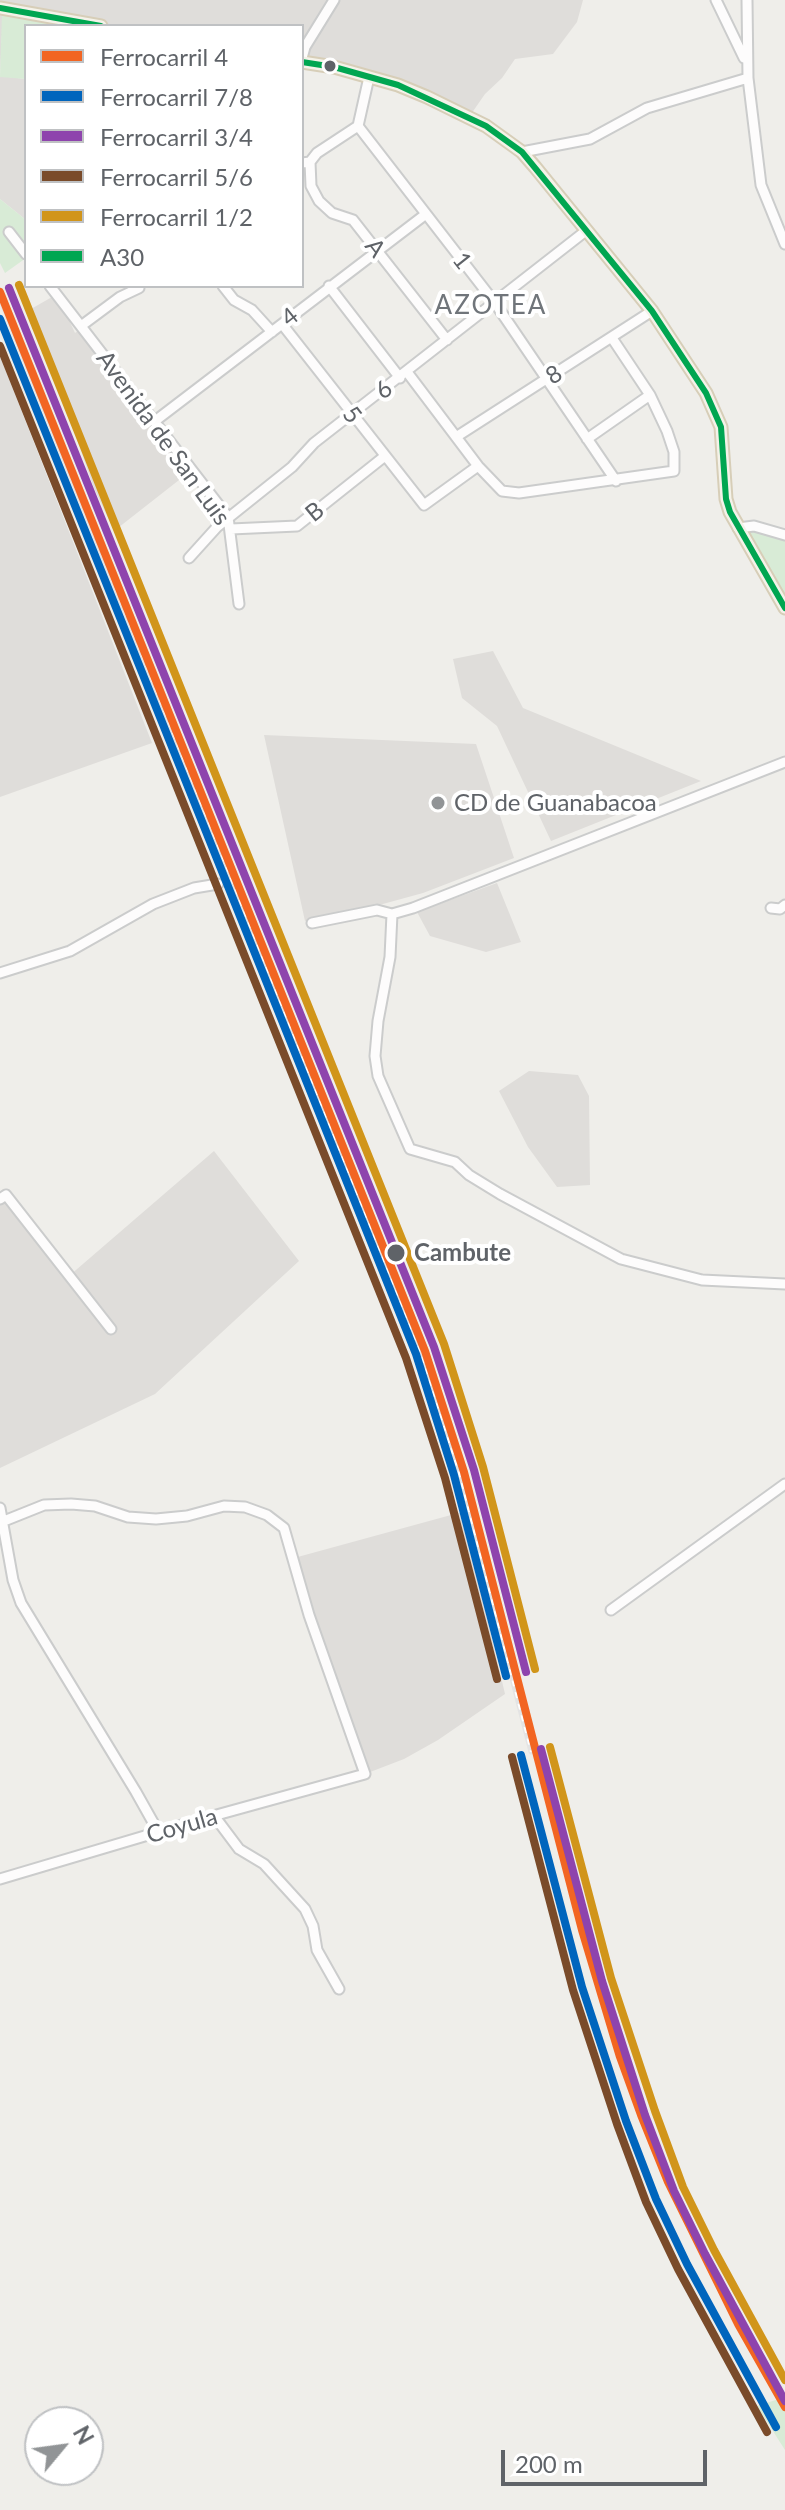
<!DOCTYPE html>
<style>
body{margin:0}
#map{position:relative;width:785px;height:2510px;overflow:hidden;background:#efeeea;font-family:Lato,sans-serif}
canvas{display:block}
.legend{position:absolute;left:24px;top:24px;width:280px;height:264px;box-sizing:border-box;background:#fff;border:2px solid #bfc1c3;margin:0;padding:10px 14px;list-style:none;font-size:24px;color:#5f6368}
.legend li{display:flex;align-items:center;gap:16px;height:40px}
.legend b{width:40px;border:2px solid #bfc1c3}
.north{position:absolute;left:24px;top:2406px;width:80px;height:80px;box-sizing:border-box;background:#fff;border:2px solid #bfc1c3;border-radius:50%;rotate:61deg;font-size:22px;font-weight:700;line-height:32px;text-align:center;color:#5f6368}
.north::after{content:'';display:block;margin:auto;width:28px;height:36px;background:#919496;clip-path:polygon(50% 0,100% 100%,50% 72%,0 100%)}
.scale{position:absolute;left:501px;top:2450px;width:206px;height:36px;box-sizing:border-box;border:4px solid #5f6368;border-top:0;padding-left:10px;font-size:24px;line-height:28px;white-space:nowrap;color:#5f6368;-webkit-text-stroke:6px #fff;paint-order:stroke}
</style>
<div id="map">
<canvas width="785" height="2510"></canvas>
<ul class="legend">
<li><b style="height:10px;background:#f26522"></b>Ferrocarril 4</li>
<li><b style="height:10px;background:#0065bd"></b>Ferrocarril 7/8</li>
<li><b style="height:10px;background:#8e44ad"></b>Ferrocarril 3/4</li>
<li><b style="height:10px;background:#7a4b2a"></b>Ferrocarril 5/6</li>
<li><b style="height:10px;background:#d1951a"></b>Ferrocarril 1/2</li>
<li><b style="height:10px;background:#00a651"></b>A30</li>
</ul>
<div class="north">N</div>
<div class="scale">200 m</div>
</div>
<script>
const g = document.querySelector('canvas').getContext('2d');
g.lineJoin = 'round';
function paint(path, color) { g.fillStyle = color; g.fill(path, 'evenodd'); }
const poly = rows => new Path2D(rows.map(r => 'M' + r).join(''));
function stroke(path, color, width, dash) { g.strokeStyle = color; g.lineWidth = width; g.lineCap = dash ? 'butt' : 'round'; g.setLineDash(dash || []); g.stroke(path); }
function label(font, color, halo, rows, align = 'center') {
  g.font = font + ' Lato,sans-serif'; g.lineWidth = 8; g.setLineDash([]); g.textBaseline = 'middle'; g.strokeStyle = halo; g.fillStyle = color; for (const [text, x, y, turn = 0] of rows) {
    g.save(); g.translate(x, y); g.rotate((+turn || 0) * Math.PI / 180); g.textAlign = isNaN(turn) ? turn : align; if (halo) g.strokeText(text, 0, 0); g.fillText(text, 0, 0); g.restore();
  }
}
const industrial = poly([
 [0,0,583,0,577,22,553,54,515,59,502,78,485,94,469,117,398,85,302,62,302,26,101,26,10,16,3,13,0,76,26,79,26,220,0,199],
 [52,297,69,320,75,333,79,330,188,473,114,531,94,488,31,309],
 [0,356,152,743,0,797],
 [493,651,523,708,701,781,551,841,497,726,462,698,453,659],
 [264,735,476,744,514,858,423,893,339,916,305,921],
 [497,883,521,942,486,952,430,936,417,912],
 [529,1071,578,1075,589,1096,590,1185,557,1187,528,1147,499,1091],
 [214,1151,299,1261,155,1394,0,1468,0,1199,6,1195,69,1276],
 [462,1512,505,1694,438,1740,404,1759,365,1774,294,1558]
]);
const green = poly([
 [2,13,10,16,92,26,26,26,26,79,0,77],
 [0,199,26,220,26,258,5,273,0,263],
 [753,530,785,539,785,595,749,537,749,533],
 [785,2397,785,2450,757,2406]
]);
const minor = poly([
 [716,0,744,58],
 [747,0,748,78,761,185,785,244],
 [302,58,305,47,334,0],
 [369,77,358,126,495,303,616,481],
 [522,152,590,139,647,108,748,78],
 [310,162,311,186,319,201,332,213,353,220,447,340],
 [302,163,310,162,317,153,358,126],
 [9,232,26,254],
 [50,286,228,517,239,604],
 [223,286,234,300,252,310,272,332],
 [329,286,400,378],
 [282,324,424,505,478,466],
 [81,326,120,297,139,288,137,286],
 [407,372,478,466,502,491,519,493,674,471,674,452,667,431,650,395,612,338],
 [155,421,426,214],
 [456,437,652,311],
 [587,439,650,395],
 [738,528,754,526,785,535],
 [231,529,297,526,385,456],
 [189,558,217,527,292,467,314,443,587,230],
 [771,908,780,909,785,905],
 [392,914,390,957,378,1021,375,1056,378,1076,410,1149,455,1162,469,1175,500,1194,621,1259,702,1280,785,1284],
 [312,923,377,910,392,914,413,908,785,762],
 [0,973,70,951,153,904,194,888,218,884],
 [0,1199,6,1195,111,1329],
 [0,1508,13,1580,21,1603,136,1792,159,1833],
 [611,1610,785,1484],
 [215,1817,239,1849,264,1864,305,1909,313,1926,317,1950,339,1989],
 [0,1879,202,1819,365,1774,309,1615,284,1528,267,1515,245,1507,224,1506,187,1516,156,1519,128,1517,95,1506,71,1504,44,1505,4,1521]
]);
const major = poly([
 [0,8,101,26],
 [302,62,334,67,398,85,427,97,486,126,522,152,535,167,652,311,706,393,721,427,726,499,730,512,785,608]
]);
const rail = poly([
 [0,298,420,1353,459,1473,531,1752]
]);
const bus1 = poly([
 [0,8,101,26],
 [302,62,334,67,398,85,486,126,522,152,652,311,706,393,721,427,726,499,730,512,785,608]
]);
const rail1 = poly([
 [0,292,425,1351,464,1472,582,1930,620,2057,641,2115,668,2182,738,2324,785,2407]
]);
const rail2 = poly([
 [0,319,416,1354,454,1475,506,1676],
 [521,1755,582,1987,626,2121,656,2199,687,2264,776,2427]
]);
const rail3 = poly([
 [9,288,434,1347,474,1470,526,1672],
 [541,1749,602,1981,645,2115,674,2191,705,2254,785,2401]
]);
const rail4 = poly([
 [0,346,406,1358,445,1478,497,1679],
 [512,1757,573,1990,617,2124,646,2202,678,2269,767,2432]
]);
const rail5 = poly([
 [19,285,444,1344,483,1467,535,1669],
 [550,1747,611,1978,655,2111,683,2187,714,2250,785,2380]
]);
const markers = [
 [330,66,7,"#5f6368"],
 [438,803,8,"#919496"],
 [396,1253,10,"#5f6368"]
];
const streetNames = [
 ["A",375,248,52],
 ["1",462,261,52],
 ["4",290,317,-38],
 ["8",554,375,-32],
 ["6",384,390,-37],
 ["5",352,415,52],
 ["Avenida de San Luis",163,438,54],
 ["B",315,512,-39],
 ["Coyula",182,1826,-16]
];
const poiNames = [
 ["CD de Guanabacoa",454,803]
];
const stopNames = [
 ["Cambute",414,1253]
];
const neighbourhoodNames = [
 ["AZOTEA",491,306]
];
paint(industrial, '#dfddda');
paint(green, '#d8ebd6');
stroke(minor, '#cbcccc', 13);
stroke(major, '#d7ceb8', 15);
stroke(minor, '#fdfcfc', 9);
stroke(major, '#f4f2e9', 11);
stroke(rail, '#e4e4e4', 5);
stroke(rail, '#fff', 2, [6]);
stroke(bus1, '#00a651', 6);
stroke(rail1, '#f26522', 8);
stroke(rail2, '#0065bd', 8);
stroke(rail3, '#8e44ad', 8);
stroke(rail4, '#7a4b2a', 8);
stroke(rail5, '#d1951a', 8);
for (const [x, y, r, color] of markers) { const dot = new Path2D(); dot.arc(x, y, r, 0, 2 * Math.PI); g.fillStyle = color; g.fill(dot); stroke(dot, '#fff', 3); }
label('24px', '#5f6368', '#fff', streetNames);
label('24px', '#5f6368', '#fff', poiNames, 'left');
label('bold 24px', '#5f6368', '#fff', stopNames, 'left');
g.letterSpacing = '2px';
label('26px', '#70757a', '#fff', neighbourhoodNames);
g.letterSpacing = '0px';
</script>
